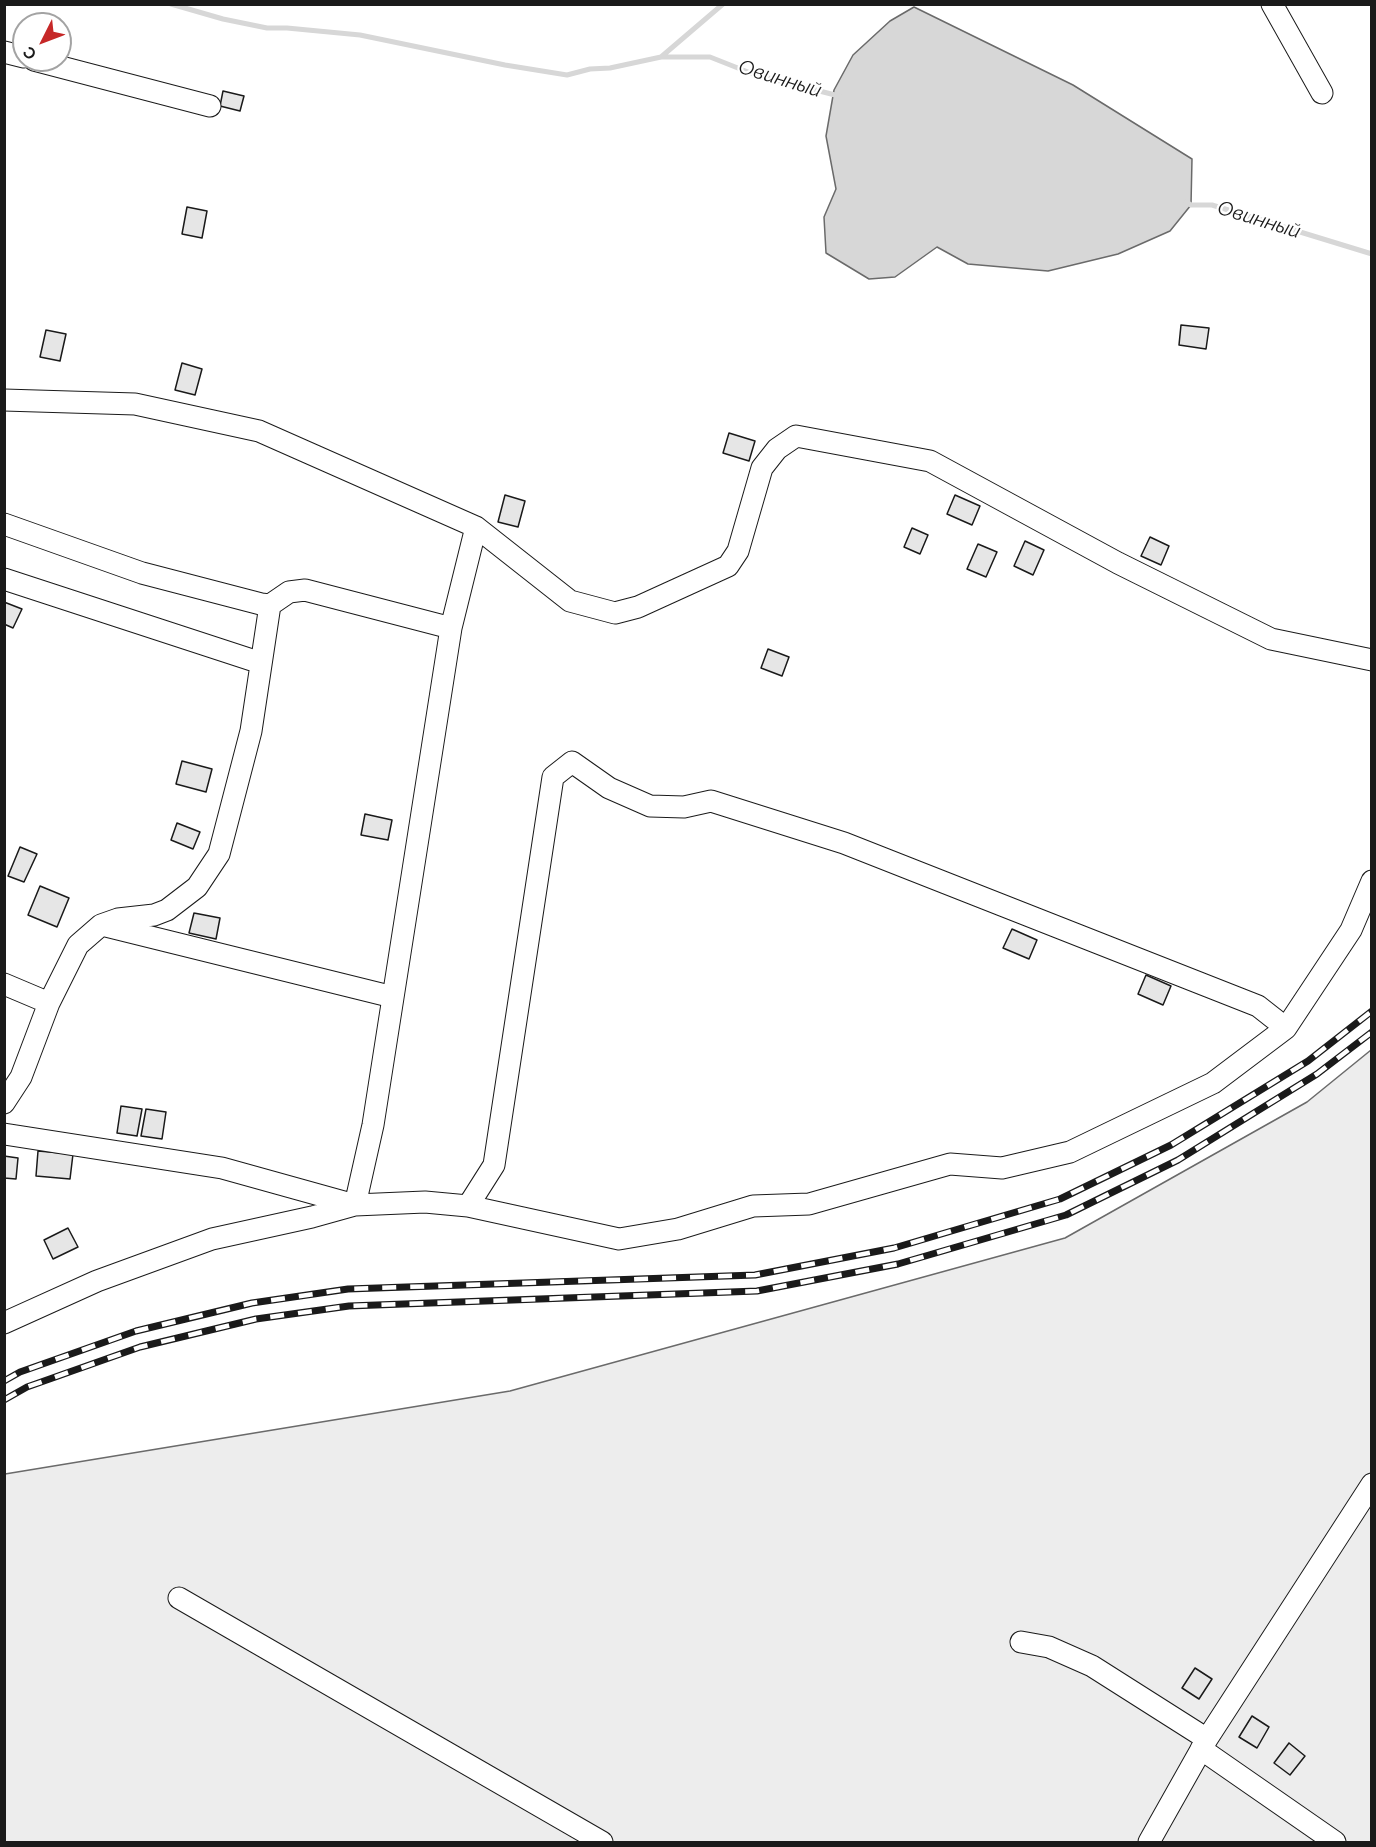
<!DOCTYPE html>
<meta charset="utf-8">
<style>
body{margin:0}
#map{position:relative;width:1376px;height:1847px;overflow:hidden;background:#fff;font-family:Raleway,sans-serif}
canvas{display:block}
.frame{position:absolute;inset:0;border:6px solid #1a1a1a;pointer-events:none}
.north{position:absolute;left:12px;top:12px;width:60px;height:60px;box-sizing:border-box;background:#fff;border:2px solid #a3a3a3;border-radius:50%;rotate:228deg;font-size:16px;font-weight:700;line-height:24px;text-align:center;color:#1a1a1a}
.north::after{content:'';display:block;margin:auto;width:21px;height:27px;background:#c62828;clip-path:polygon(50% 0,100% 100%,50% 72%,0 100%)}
</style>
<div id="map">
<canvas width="1376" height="1847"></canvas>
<div class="frame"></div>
<div class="north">С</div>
</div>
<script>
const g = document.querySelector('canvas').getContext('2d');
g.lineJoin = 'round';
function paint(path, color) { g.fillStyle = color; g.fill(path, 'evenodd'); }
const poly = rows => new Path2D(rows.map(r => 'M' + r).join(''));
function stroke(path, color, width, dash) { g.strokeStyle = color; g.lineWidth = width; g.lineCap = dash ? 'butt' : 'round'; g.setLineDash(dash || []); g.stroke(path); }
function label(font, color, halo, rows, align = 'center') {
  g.font = font + ' Raleway,sans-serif'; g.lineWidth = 4.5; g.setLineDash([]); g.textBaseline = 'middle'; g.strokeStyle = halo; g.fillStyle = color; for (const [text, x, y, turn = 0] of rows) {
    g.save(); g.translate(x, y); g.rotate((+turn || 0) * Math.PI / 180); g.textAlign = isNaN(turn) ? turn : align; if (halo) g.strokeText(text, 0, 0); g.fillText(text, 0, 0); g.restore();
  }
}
const built = poly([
 [1371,1050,1371,1842,5,1842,5,1474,510,1391,1065,1238,1307,1102,1371,1050]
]);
const water = poly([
 [914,7,1073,85,1192,159,1191,205,1170,231,1118,254,1048,271,968,264,937,247,895,277,869,279,826,253,824,217,836,189,826,136,834,90,853,55,890,21,914,7]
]);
const stream = poly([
 [171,4,223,19,267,28,287,28,360,35,505,65,567,75,590,69,610,68,661,57,710,57,753,74,839,96],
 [661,57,723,4],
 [1186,202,1191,205,1212,205,1372,254]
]);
const building = poly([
 [223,91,244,96,240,111,220,106,223,91],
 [187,207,207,211,202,238,182,234,187,207],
 [1181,325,1209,328,1206,349,1179,345,1181,325],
 [46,330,66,334,60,361,40,357,46,330],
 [182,363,202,369,195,395,175,390,182,363],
 [729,433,755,441,749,461,723,453,729,433],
 [505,495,525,501,518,527,498,522,505,495],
 [955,495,980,506,972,525,947,514,955,495],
 [912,528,928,535,920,554,904,547,912,528],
 [1150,537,1169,546,1161,565,1141,556,1150,537],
 [1025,541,1044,550,1033,575,1014,566,1025,541],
 [978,544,997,552,986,577,967,569,978,544],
 [4,602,22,609,13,628,4,624,4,602],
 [768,649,789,657,782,676,761,668,768,649],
 [182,761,212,769,206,792,176,784,182,761],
 [365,814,392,820,388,840,361,835,365,814],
 [177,823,200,832,193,849,171,840,177,823],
 [20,847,37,854,24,882,8,876,20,847],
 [40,886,69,898,57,927,28,915,40,886],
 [194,913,220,918,216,939,189,933,194,913],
 [1012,929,1037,940,1029,959,1003,948,1012,929],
 [1146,975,1171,986,1163,1005,1138,994,1146,975],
 [121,1106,142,1109,137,1136,117,1133,121,1106],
 [146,1109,166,1112,162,1139,141,1136,146,1109],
 [38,1151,73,1154,70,1179,36,1176,38,1151],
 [4,1156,18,1158,16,1179,4,1178,4,1156],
 [68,1228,78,1247,53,1259,44,1240,68,1228],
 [1195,1668,1212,1679,1199,1699,1182,1688,1195,1668],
 [1252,1716,1269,1727,1257,1748,1239,1737,1252,1716],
 [1289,1743,1305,1756,1290,1775,1274,1763,1289,1743]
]);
const minor = poly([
 [1272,4,1322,93],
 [4,52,24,57],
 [34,60,210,106],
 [4,400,135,404,259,431,476,527,570,601,615,613,638,607,728,566,738,551,762,468,777,449,796,436,930,461,1118,563,1271,639,1372,660],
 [4,524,142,573,261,604,270,605,289,592,305,590,451,628],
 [4,579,261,663],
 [102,925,393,997],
 [4,984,49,1003],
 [4,1103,21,1077,49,1003,78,945,101,925,118,919,154,915,167,910,197,887,219,854,251,731,270,605],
 [4,1134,222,1168,355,1205,373,1125,451,628,476,527],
 [468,1206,494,1165,553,777,572,762,609,788,650,806,684,807,711,801,844,843,1258,1006,1286,1028],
 [4,1323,97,1281,212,1239,312,1217,355,1205,425,1202,468,1206,619,1239,678,1229,753,1206,809,1204,950,1164,1002,1168,1070,1152,1213,1083,1286,1028,1351,930,1372,881],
 [179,1598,602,1842],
 [1021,1642,1049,1647,1092,1666,1207,1739],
 [1201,1749,1335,1842],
 [1149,1842,1207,1739,1372,1484]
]);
const rail = poly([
 [4,1381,20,1372,136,1331,252,1303,348,1289,755,1275,894,1248,1060,1199,1171,1145,1308,1061,1372,1011],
 [4,1400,27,1387,140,1347,256,1319,349,1306,757,1291,898,1264,1066,1215,1178,1160,1317,1074,1372,1032]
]);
const waterNames = [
 ["Овинный",780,79,17],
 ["Овинный",1259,220,17]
];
paint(built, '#ededed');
stroke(built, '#6a6a6a', 1.5);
paint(water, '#d7d7d7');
stroke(water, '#6a6a6a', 1.5);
stroke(stream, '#d7d7d7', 5);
paint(building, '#e6e6e6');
stroke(building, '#1a1a1a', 1.5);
stroke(minor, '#1a1a1a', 23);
stroke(minor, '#fff', 21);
stroke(rail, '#1a1a1a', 7);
stroke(rail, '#fff', 4.5, [14]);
label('italic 20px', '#1a1a1a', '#fff', waterNames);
</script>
